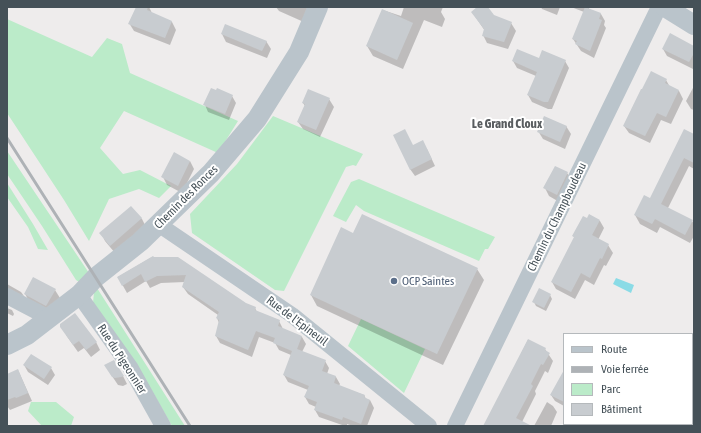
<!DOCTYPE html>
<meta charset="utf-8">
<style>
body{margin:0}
#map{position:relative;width:701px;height:433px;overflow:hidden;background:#eeecec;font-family:"Asap Condensed",sans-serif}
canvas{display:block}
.frame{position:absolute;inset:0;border:8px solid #455158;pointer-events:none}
.legend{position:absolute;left:563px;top:333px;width:130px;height:92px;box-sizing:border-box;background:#fff;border:1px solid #b5b9bc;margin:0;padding:5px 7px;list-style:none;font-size:12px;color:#455158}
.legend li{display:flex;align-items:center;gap:8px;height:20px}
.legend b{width:20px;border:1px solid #b5b9bc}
</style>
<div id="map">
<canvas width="701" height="433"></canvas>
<div class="frame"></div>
<ul class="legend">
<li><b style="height:5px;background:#bac4cb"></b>Route</li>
<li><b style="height:5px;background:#aeb2b6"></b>Voie ferrée</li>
<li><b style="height:11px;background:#bbebc9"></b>Parc</li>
<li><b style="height:11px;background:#c8ccd0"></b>Bâtiment</li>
</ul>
</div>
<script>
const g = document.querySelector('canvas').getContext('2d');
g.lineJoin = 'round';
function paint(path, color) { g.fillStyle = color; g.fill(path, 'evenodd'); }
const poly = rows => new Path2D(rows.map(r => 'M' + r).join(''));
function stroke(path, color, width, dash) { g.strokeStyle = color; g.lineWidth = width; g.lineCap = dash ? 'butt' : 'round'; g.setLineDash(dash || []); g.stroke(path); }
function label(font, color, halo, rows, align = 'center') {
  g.font = font + ' "Asap Condensed",sans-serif'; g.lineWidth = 4; g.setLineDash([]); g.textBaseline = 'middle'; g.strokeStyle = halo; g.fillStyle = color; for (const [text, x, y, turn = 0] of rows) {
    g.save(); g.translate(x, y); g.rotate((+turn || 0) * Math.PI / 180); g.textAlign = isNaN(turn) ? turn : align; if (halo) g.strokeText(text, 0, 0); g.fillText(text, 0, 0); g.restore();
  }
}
const green = poly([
 [7,19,92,57,107,38,122,44,130,73,238,121,218,153,124,111,100,148,123,174,140,170,171,186,159,198,139,189,109,199,89,241,64,200,7,113],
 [273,116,363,154,356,166,353,165,346,167,284,291,275,290,192,233,190,214,237,164],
 [7,151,89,273,79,282,76,280,42,226,7,174],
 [359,179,495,237,488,249,485,249,479,261,364,211,356,205,346,222,333,216,351,182],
 [7,183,33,224,48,250,38,249,28,227,7,197],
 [97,288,150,371,185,426,172,426,140,370,93,303,94,292],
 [361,319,425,349,404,393,348,346],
 [31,402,56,402,74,417,71,426,42,426,28,411]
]);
const water = poly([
 [616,278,634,285,631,293,613,284]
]);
const shadow = poly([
 [137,7,149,7,152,13,172,22,176,30,170,45,134,31,129,23],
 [276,7,306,7,310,13,306,23,279,11],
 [404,7,443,7,441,12,445,19,442,27,424,20,403,69,373,56,367,46,383,10,401,16],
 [479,7,487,7,494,16,511,23,516,31,508,49,487,43,483,35,485,31,472,12],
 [541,7,560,7,557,15,542,9],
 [571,7,589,7,589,9,601,14,605,21,604,25,606,28,594,58,581,51,573,39,584,12],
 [222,34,266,41,271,49,267,58,226,42],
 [694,48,693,69,667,56,663,49],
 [540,60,565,61,569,68,552,109,548,109,532,102,528,95,536,76,517,68,513,61],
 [666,80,670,87,679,91,683,99,671,124,661,120,650,143,629,133,624,126],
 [694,86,694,110,691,109,686,101],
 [232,96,236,103,229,120,208,112,205,105],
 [329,99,334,107,320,137,303,129,298,122,305,106,303,103],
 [566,126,571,134,565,149,543,139,538,131],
 [694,135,694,169,689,166,668,208,692,221,694,224,694,236,690,243,660,227,657,233,640,224,635,215,650,199],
 [413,146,427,149,435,166,415,176,410,169],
 [190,161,194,169,182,193,167,185,163,177],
 [567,173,572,180,561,203,549,196,545,188],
 [131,207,142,219,146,227,115,253,105,241,101,233],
 [587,219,600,221,604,228,598,240,608,245,613,253,606,266,604,265,594,285,585,280,575,299,556,289,552,282,575,238,573,236],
 [354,234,477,269,484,280,443,365,317,306,311,295],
 [152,257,255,308,257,312,279,321,283,329,302,337,306,344,302,352,325,361,329,368,327,374,336,377,340,384,339,386,364,395,366,399,370,400,374,408,367,426,353,426,347,424,347,426,345,426,319,417,315,410,316,407,309,404,305,397,308,390,288,382,284,375,291,355,279,350,275,343,259,337,252,357,220,343,216,336,219,323,217,318,218,315,188,294,183,287,185,282,161,283,150,288,146,281,127,293,118,277],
 [7,284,21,292,24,296,7,291],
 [55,290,60,298,51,313,29,301,25,294],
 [550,295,552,299,546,311,536,306,534,302],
 [7,308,12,310,14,314,13,316,7,313],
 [66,335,96,342,100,350,91,357,84,348,78,352],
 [692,339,694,341,694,351,692,355],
 [528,340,545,349,553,361,548,373,545,371,535,391,536,394,520,426,484,426],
 [24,365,51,368,55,375,48,385,28,372],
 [18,370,32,401,10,410,7,406,7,375],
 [564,372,564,406,555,401,551,395],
 [110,373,123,376,127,384,123,386,118,385],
 [547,402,553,406,557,412,551,426,534,426]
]);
const building = poly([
 [136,7,148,7,147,10,172,21,165,38,128,24],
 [477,7,488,7,494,15,512,22,504,42,482,36,484,29,471,12],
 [585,7,601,13,599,19,602,20,590,51,575,44,577,41,572,39],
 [382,9,413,23,397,60,366,46],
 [225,24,267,41,262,51,221,34],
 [670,33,694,46,694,53,689,62,662,49],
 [517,49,539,58,542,50,566,60,548,102,544,102,527,95,537,72,512,61],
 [651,71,667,79,665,83,679,90,666,117,657,113,645,136,623,126,641,89,642,89],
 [211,88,216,90,217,88,233,95,225,114,203,105],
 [308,89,330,98,316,130,297,122,305,104,302,103],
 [544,116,567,126,560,142,537,132],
 [405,129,413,145,423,140,432,159,410,170,393,135],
 [684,129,694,134,694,163,684,158,661,204,693,220,685,235,655,219,652,224,634,215,644,195,650,198],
 [174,152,190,161,178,186,161,177],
 [555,166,568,172,557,195,543,188],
 [131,206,142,218,110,246,99,233],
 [362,214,478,268,437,354,310,295,341,227,353,233],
 [589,214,600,220,592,235,609,244,602,259,600,258,590,278,581,273,571,292,551,282,574,237,572,236,583,216,587,218],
 [153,256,154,257,178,257,246,303,256,307,255,310,280,320,278,326,302,336,297,349,326,360,322,371,336,376,334,383,365,395,364,397,370,400,361,424,343,417,342,420,314,410,317,402,304,397,309,386,283,375,292,351,273,343,275,338,256,331,248,350,215,336,219,320,216,318,219,312,182,287,186,275,157,276,145,282,141,274,122,286,117,277],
 [33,277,56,289,46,306,24,294],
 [539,288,551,294,544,308,532,302],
 [75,313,97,342,86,350,79,341,73,345,60,327,60,324],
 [528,339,546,348,545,350,550,353,543,365,541,364,531,384,533,386,516,418,532,426,483,426],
 [31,354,52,367,44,379,23,365],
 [114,360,124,376,121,377,115,378,112,377,104,365],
 [18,369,28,393,16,398,15,397,7,400,7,374],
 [564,370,564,402,550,395]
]);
const minor = poly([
 [158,224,292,315,429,426],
 [79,295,130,367,163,426],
 [7,296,49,318],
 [455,426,659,7]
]);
const tertiary = poly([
 [665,7,694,25],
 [7,345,27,335,79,295,96,277,140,242,211,173,257,119,299,52,318,7]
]);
const rail = poly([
 [7,138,190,426]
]);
const markers = [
 [394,281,4,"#5c6f8a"]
];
const streetNames = [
 ["Chemin des Ronces",186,197,-45],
 ["Chemin du Champboudeau",557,217,-64],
 ["Rue de l'Epineuil",297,321,37],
 ["Rue du Pigeonnier",122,359,57]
];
const serviceNames = [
 ["OCP Saintes",402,281]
];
const neighbourhoodNames = [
 ["Le Grand Cloux",507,124]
];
paint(green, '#bbebc9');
paint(water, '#8adbe6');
paint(shadow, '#0003');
paint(building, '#c8ccd0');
stroke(minor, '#bac4cb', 16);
stroke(tertiary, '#bac4cb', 20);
stroke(rail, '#aeb2b6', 3);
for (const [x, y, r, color] of markers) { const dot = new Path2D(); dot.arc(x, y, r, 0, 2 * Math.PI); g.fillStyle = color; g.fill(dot); stroke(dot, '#fff', 1.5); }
label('12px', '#455158', '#fff', streetNames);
label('12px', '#4e5e75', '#fff', serviceNames, 'left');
label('bold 13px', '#595d60', '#fff', neighbourhoodNames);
</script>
